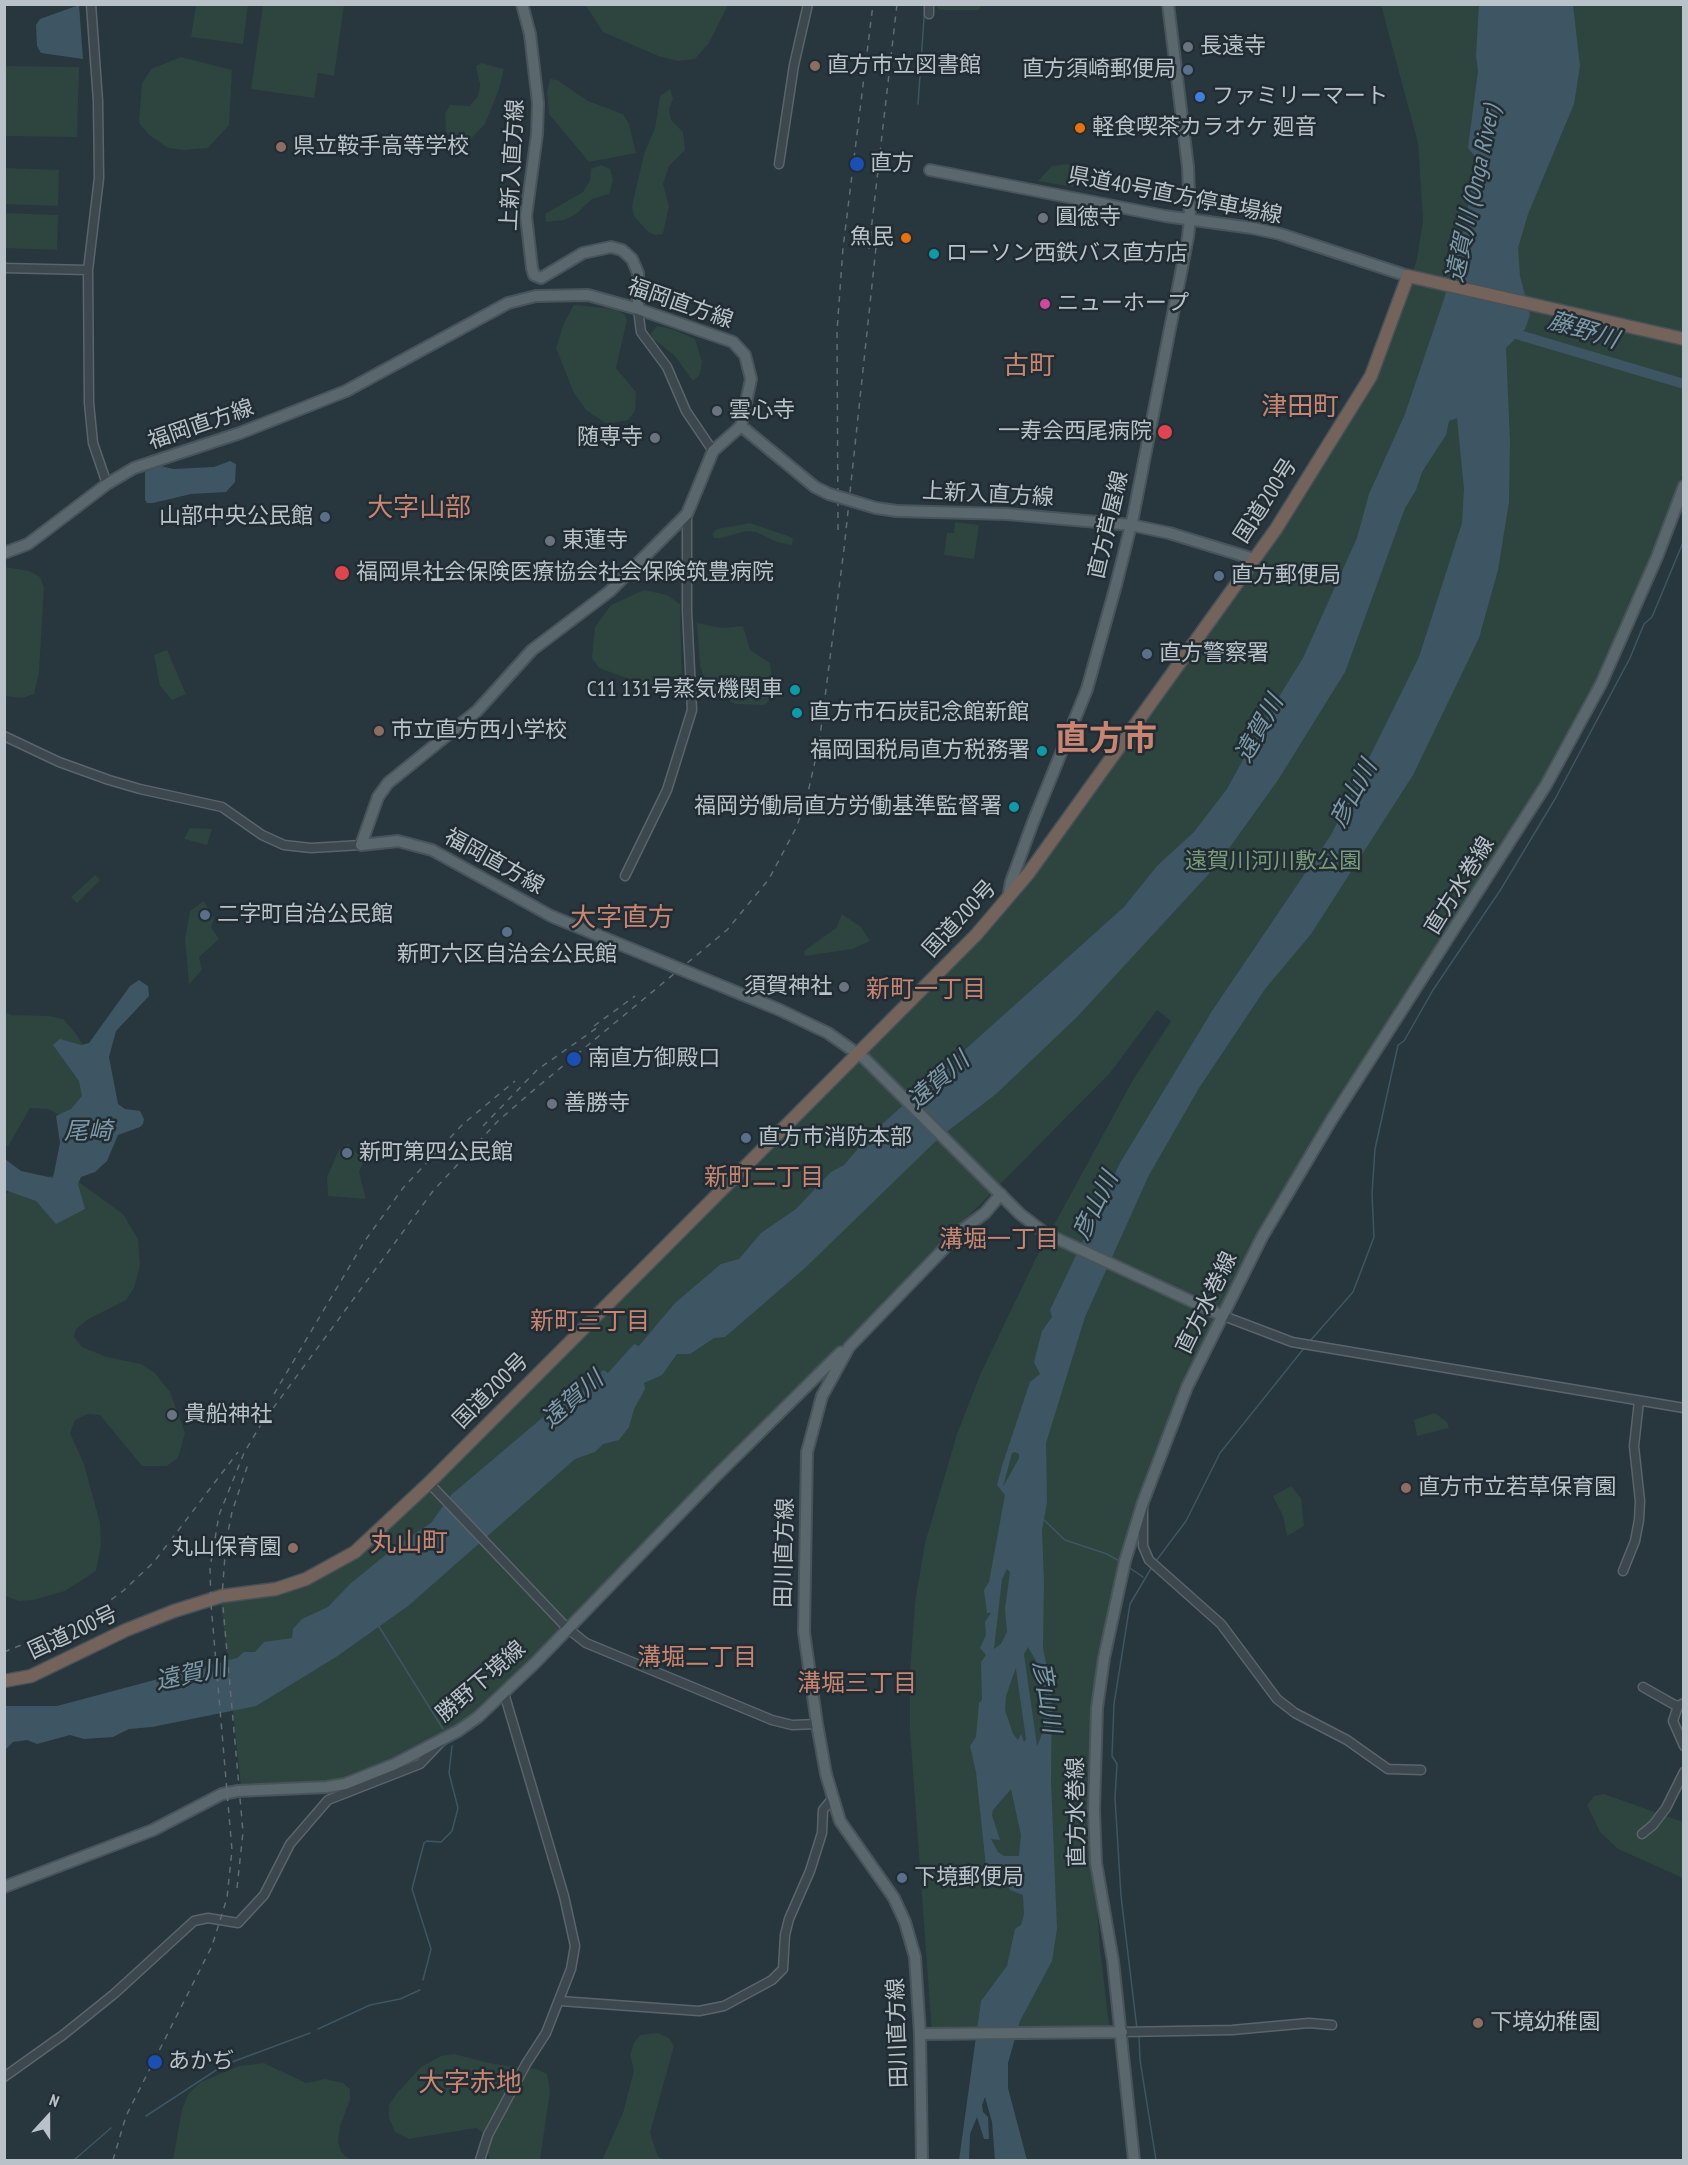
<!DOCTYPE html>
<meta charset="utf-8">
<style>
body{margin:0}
#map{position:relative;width:1688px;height:2165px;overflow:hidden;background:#28363d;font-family:"PT Sans Narrow",sans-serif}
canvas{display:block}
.frame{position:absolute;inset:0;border:6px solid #b8c2c8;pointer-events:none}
.north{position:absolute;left:18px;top:2087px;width:60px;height:60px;-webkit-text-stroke:4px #212d33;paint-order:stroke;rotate:21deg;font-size:16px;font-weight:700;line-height:24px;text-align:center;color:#b8c2c8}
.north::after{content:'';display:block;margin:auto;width:21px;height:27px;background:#b8c2c8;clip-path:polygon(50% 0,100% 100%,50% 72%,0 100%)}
</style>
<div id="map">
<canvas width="1688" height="2165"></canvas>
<div class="frame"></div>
<div class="north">N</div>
</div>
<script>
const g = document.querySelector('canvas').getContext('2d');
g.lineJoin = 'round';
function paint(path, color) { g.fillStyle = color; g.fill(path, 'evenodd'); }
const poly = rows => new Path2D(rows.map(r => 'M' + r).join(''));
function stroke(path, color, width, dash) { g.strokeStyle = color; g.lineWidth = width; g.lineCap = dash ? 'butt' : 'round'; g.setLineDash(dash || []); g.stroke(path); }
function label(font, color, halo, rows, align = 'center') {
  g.font = font + ' "PT Sans Narrow","Noto Sans JP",sans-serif'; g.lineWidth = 5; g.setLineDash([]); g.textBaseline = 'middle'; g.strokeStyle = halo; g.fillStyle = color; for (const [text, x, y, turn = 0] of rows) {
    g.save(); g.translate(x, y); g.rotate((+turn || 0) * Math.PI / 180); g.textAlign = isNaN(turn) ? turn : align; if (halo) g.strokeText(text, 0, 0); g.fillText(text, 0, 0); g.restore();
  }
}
const green = poly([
 [585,4,728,4,728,5,709,43,695,59,678,61,658,56,603,32],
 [981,4,979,10,940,10,937,7,937,5],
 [196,5,248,5,243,44,191,37],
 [263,5,344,5,334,76,318,73,314,98,251,89],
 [1381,5,1683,5,1683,473,1651,563,1601,676,1521,820,1330,1117,1185,1384,1152,1461,1129,1532,1111,1599,1091,1822,1100,1949,1110,2033,932,2034,910,1731,910,1672,915,1602,925,1543,957,1434,980,1375,1036,1258,1134,1078,1171,1021,1157,1010,1110,1073,476,1715,449,1734,346,1780,322,1784,241,1787,221,1601,333,1571,679,1239,935,987,996,921,1372,385,1390,344,1417,259,1423,220,1418,143],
 [181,57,232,70,229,125,208,148,183,150,168,148,149,135,139,123,142,83,151,69],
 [481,63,504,69,499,89,485,124,467,143,455,143,446,132,445,114,450,105,470,106,478,96,480,85,476,66],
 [5,66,79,67,77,137,5,136],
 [550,79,557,80,588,101,623,114,629,124,636,153,589,162,549,114,547,92],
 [670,89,673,99,669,109,671,120,683,132,685,150,669,166,663,184,669,206,663,234,655,235,647,231,634,216,632,206,644,154,655,128,660,96],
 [1068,164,1073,166,1073,187,1038,181,1052,166],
 [601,165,610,169,613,180,609,194,592,199,576,214,564,220,546,222,545,214,583,192,590,181,591,169],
 [5,168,59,170,58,206,5,204],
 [5,213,58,215,57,250,5,248],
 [574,305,615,309,624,314,627,320,616,368,636,392,635,411,628,420,607,424,586,410,574,393,556,348,564,323],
 [657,326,672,329,695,339,702,362,700,374,693,381,674,355,653,339,651,333],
 [955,522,979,525,974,559,944,555,947,533,954,533],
 [750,523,788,536,793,539,792,545,777,542,756,532,746,531,721,538,714,538,712,534,717,529],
 [5,567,29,571,40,577,44,587,39,673,34,694,22,698,5,696],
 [644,590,667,595,680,604,682,685,668,693,599,668,592,658,595,627,611,605],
 [697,623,722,628,743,626,750,650,770,663,773,689,771,699,764,705,735,704,707,686,700,666],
 [167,650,186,694,172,700,160,686,154,655],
 [190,828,212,829,207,845,184,839],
 [95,875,100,880,77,903,71,897],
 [204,901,214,919,211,927,219,939,199,957,202,970,189,984,185,939,190,911],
 [842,914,861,927,870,941,852,949,805,956,804,951,836,928],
 [4,1012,12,1015,49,1016,63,1019,75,1032,88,1053,98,1082,73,1122,48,1109,30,1108,9,1145,5,1147],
 [348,1144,364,1161,359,1172,366,1199,328,1196,327,1177,339,1150],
 [58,1174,72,1177,123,1214,138,1239,140,1266,134,1288,126,1300,87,1320,76,1329,74,1337,82,1347,107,1357,141,1364,155,1373,170,1392,185,1433,178,1458,167,1466,142,1466,100,1415,88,1414,75,1420,70,1433,84,1464,100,1523,101,1545,96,1571,65,1591,33,1600,19,1601,5,1596,4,1195,17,1185],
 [1435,1413,1447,1422,1449,1428,1417,1436,1414,1420],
 [1291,1486,1301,1498,1304,1526,1287,1536,1283,1516,1273,1496],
 [1604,1794,1683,1822,1683,1878,1618,1849,1600,1832,1587,1805,1594,1796],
 [658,2033,669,2038,674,2046,650,2133,658,2157,666,2160,602,2160,623,2113,634,2070,630,2055,634,2043,640,2035],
 [454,2054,493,2064,536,2069,547,2074,550,2091,540,2160,490,2160,482,2132,476,2128,409,2139,395,2132,389,2118,389,2105,398,2092,421,2067,441,2056],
 [264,2063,306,2083,325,2079,343,2083,350,2089,350,2100,340,2126,338,2142,341,2152,349,2159,357,2160,173,2160,182,2109,189,2093,201,2082,239,2066]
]);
const water = poly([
 [79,5,83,59,41,53,37,46,36,25,40,19],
 [1479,5,1573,5,1580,66,1574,104,1528,214,1518,248,1520,276,1530,315,1525,329,1506,348,1510,442,1509,502,1498,570,1479,638,1413,775,1311,934,1265,989,1199,1088,1149,1175,1085,1317,1046,1443,1047,1502,1042,1530,1044,1583,1043,1648,1047,1668,1052,1677,1051,1782,1057,1929,1052,1961,1020,2021,1008,2063,1008,2088,1027,2160,995,2160,992,2122,985,2097,982,2105,983,2112,988,2117,989,2139,984,2139,977,2117,970,2134,969,2160,959,2160,981,2001,1007,1966,1015,1929,1021,1925,1024,1914,1023,1895,1010,1890,1005,1877,987,1876,976,1772,970,1746,976,1737,979,1703,982,1700,981,1662,986,1655,980,1648,986,1635,985,1622,991,1613,987,1613,984,1590,989,1582,1005,1495,997,1485,1002,1466,1030,1382,1040,1374,1034,1362,1042,1331,1052,1317,1050,1310,1120,1163,1212,1011,1331,835,1419,657,1462,523,1464,489,1457,418,1449,421,1446,435,1422,472,1416,490,1405,508,1345,672,1278,780,1217,865,1077,1017,996,1094,940,1137,805,1268,725,1337,714,1338,690,1354,677,1354,662,1375,644,1383,645,1389,634,1409,629,1427,619,1440,603,1444,595,1452,575,1459,408,1606,336,1657,256,1706,152,1727,129,1729,113,1737,84,1739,70,1735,37,1744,27,1740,13,1742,5,1750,4,1706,57,1706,237,1658,244,1652,255,1652,264,1642,292,1638,293,1629,302,1619,328,1607,350,1584,399,1544,431,1523,451,1495,561,1402,577,1397,603,1370,608,1373,634,1344,639,1346,675,1303,721,1264,739,1259,761,1233,796,1209,831,1172,844,1165,870,1135,1124,907,1157,866,1194,832,1227,789,1267,716,1303,658,1357,538,1369,494,1405,414,1444,299,1464,228,1477,159,1468,148,1478,71,1476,55],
 [1015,1452,1019,1454,1019,1458,1003,1487,1012,1453],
 [1007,1569,1010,1572,1005,1609,1007,1632,1001,1644,994,1649,1002,1579],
 [1028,1647,1044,1675,1044,1729,1036,1749,1028,1737,1024,1742,1021,1734,1018,1740,1013,1734,1005,1710,1006,1696,1015,1670],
 [1011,1789,1021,1835,1019,1856,1004,1856,998,1852,991,1839,1000,1840,992,1815,993,1810],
 [230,461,236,464,235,482,226,492,191,494,153,503,147,503,145,500,145,472,161,466,173,469,214,467],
 [139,980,148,986,149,996,116,1031,109,1057,118,1104,125,1109,140,1111,144,1119,143,1124,140,1127,118,1135,107,1161,95,1172,81,1177,78,1184,85,1209,56,1224,36,1201,5,1190,5,1159,21,1171,53,1178,60,1143,56,1116,71,1109,82,1096,79,1081,53,1045,60,1039,81,1045,89,1043,130,986]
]);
const stream = poly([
 [918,104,925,4],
 [1310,1341,1353,1292,1374,1237,1372,1194,1375,1149,1398,1045,1404,1041,1433,990,1501,889,1555,799,1630,658,1644,624,1652,617,1684,540],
 [1043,1519,1065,1540,1107,1554,1121,1562],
 [1156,1561,1186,1521,1220,1453,1305,1347],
 [1127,1566,1143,1577],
 [378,1625,443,1729],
 [423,1980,431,1949,412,1889,424,1843,427,1841,441,1842,452,1831,458,1808,449,1773,452,1746],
 [318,2029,370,2005,400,1999,420,1990],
 [1137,2029,1121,1896,1115,1798,1117,1764,1112,1756,1114,1704,1130,1604,1152,1567],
 [1139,2036,1140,2060,1156,2160],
 [146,2116,224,2065,310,2033],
 [74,2160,111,2128]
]);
const river = poly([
 [1506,331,1684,384],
 [1018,1648,1034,1760]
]);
const minor = poly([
 [91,4,98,101,99,178,88,270,89,403,93,443,107,484],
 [929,14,929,4],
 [779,164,794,65,808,4],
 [4,268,88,270],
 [638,309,641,332,667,367,686,411,713,451],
 [4,736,59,762,109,780,140,789,222,807,262,835,284,845,311,848,361,845],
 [625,876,667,790,692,710,687,611,687,514],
 [1221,1315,1292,1342,1684,1408],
 [429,1483,567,1628,586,1643,772,1720,792,1725,817,1724],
 [1143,1503,1143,1546,1149,1560,1221,1624,1277,1699,1295,1713,1347,1740,1388,1769,1421,1770],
 [1623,1571,1635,1541,1639,1520,1640,1501,1634,1446,1639,1401],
 [1643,1687,1673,1704,1678,1706,1684,1703],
 [1678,1706,1673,1721,1684,1746],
 [1642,1834,1653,1825,1666,1808,1684,1772],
 [560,2001,699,2011,724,2006,772,1980,783,1969,785,1935,789,1919,810,1871,822,1833,823,1810,832,1799],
 [1122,2032,1232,2030,1309,2023,1332,2025],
 [4,2077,63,2035,114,1994,194,1921,208,1918,238,1923,264,1895,290,1844,328,1800,420,1764,441,1742],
 [480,2160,488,2135,526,2064,546,2033,571,1969,575,1946,564,1896,504,1693]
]);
const major = poly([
 [522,4,530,34,538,103,537,134,526,216,532,268,534,275,541,278,583,253,611,247,622,250,632,259,638,273,638,309],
 [930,170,1165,216,1252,228,1280,234,1408,276],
 [741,426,815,487,829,494],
 [897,511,1007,514,1131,525,1169,533,1254,559],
 [4,553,28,544,107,484,134,468,240,433,346,391,508,303,536,296,588,295,638,309,733,342,745,355,751,379,741,426,713,451,687,514,610,591,532,650,477,711,388,783,378,797,361,845,398,841,432,850,551,916,780,1010,828,1033,865,1059,1020,1214,1045,1233,1221,1315],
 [1008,898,1011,882,1033,822,1087,689,1116,585,1133,517,1188,237,1190,219,1188,167,1168,4],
 [4,1887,153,1830,222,1794,238,1791,327,1787,345,1784,395,1764,458,1731,478,1717,535,1663,716,1476,841,1352],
 [920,2034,1122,2032],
 [922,2160,920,2034,915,1957,905,1922,894,1898,840,1821,826,1774,817,1724,804,1632,807,1452,822,1396,849,1347,962,1230,985,1213,1001,1194],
 [1134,2160,1113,1961,1096,1863,1094,1810,1097,1708,1104,1658,1125,1561,1143,1502,1187,1387,1262,1237,1332,1119,1546,785,1601,684,1657,557,1684,486]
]);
const highway = poly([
 [4,1681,31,1676,126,1630,174,1611,222,1596,276,1589,306,1579,355,1552,429,1483,660,1252,976,935,1028,874,1276,529,1371,376,1408,276,1684,339]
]);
const rail = poly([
 [869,249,897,4],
 [838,530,837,331,843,248,873,4],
 [594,1026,635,996],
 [483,1126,537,1070,601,1025],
 [274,1394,364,1242,403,1188,463,1124,515,1081],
 [4,1652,64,1628,90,1615,123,1591,154,1562,238,1452],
 [237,1888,243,1832,222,1596,226,1542,232,1512,248,1464],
 [113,2160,126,2116,212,1946,227,1898,232,1850,211,1604,210,1568,219,1515,244,1453,260,1426,433,1191,498,1121,529,1094,727,930,769,879,796,828,806,801,819,744,844,549,877,238]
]);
const majorBridge = poly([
 [829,494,876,508,897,511]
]);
const markers = [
 [1188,47,6,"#6b7280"],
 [815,66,6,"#8d6e63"],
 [1188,70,6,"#5c6f8a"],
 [1200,97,6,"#3f7fe0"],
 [1080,128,6,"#e8710a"],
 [281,147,6,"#8d6e63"],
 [857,164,8,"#1a4fb4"],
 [1043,218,6,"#6b7280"],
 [906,238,6,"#e8710a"],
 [934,254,6,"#0f9aa8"],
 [1045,304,6,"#d1479c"],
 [717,411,6,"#6b7280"],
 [1165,432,8,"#e0444e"],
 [655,438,6,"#6b7280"],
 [325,517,6,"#5c6f8a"],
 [550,541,6,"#6b7280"],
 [342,573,8,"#e0444e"],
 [1219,576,6,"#5c6f8a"],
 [1147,654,6,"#5c6f8a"],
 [795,690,6,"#0f9aa8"],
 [797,713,6,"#0f9aa8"],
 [379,731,6,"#8d6e63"],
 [1042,751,6,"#0f9aa8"],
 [1014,807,6,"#0f9aa8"],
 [205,915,6,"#5c6f8a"],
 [507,932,6,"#5c6f8a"],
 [844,987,6,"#6b7280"],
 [574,1059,8,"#1a4fb4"],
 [552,1104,6,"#6b7280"],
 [746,1138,6,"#5c6f8a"],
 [347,1153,6,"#5c6f8a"],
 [172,1415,6,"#6b7280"],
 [1406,1488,6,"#8d6e63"],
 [293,1548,6,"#8d6e63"],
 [902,1878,6,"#5c6f8a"],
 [1478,2023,6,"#8d6e63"],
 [155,2062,8,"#1a4fb4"]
];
const poiNames = [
 ["長遠寺",1200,47],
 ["直方市立図書館",827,66],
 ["直方須崎郵便局",1176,70,"right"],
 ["ファミリーマート",1212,97],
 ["軽食喫茶カラオケ 廻音",1092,128],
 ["県立鞍手高等学校",293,147],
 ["直方",870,164],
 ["圓徳寺",1055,218],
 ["魚民",894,238,"right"],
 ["ローソン西鉄バス直方店",946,254],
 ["ニューホープ",1057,304],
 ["雲心寺",729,411],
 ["一寿会西尾病院",1152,432,"right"],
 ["随専寺",643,438,"right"],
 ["山部中央公民館",313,517,"right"],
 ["東蓮寺",562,541],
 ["福岡県社会保険医療協会社会保険筑豊病院",356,573],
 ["直方郵便局",1231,576],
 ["直方警察署",1159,654],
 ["C11 131号蒸気機関車",783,690,"right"],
 ["直方市石炭記念館新館",809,713],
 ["市立直方西小学校",391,731],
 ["福岡国税局直方税務署",1030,751,"right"],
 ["福岡労働局直方労働基準監督署",1002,807,"right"],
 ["二字町自治公民館",217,915],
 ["新町六区自治会公民館",507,955,"center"],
 ["須賀神社",832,987,"right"],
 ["南直方御殿口",588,1059],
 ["善勝寺",564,1104],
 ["直方市消防本部",758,1138],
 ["新町第四公民館",359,1153],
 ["貴船神社",184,1415],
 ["直方市立若草保育園",1418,1488],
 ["丸山保育園",281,1548,"right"],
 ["下境郵便局",914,1878],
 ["下境幼稚園",1490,2023],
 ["あかぢ",168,2062]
];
const streetNames = [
 ["上新入直方線",513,165,-87],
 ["県道40号直方停車場線",1175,196,11],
 ["福岡直方線",680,304,19],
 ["福岡直方線",201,425,-19],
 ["上新入直方線",988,495,3],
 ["国道200号",1266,501,-57],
 ["直方芦屋線",1109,525,-77],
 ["福岡直方線",494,862,29],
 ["直方水巻線",1460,886,-58],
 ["国道200号",960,919,-47],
 ["直方水巻線",1207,1303,-64],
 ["国道200号",491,1391,-45],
 ["田川直方線",785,1553,-89],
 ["国道200号",73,1633,-25],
 ["勝野下境線",481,1682,-41],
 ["直方水巻線",1077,1812,-91],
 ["田川直方線",898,2033,-92]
];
const parkNames = [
 ["遠賀川河川敷公園",1273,862]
];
const waterNames = [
 ["遠賀川 (Onga River)",1474,194,-78],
 ["藤野川",1583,331,17],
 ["遠賀川",1260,729,-61],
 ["彦山川",1354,794,-62],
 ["遠賀川",939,1081,-41],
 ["尾崎",88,1132],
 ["彦山川",1096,1206,-64],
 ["遠賀川",573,1400,-41],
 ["遠賀川",191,1675,-12],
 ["彦山川",1046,1697,81]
];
const neighbourhoodNames = [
 ["新町一丁目",926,990],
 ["新町二丁目",764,1178],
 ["溝堀一丁目",999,1240],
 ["新町三丁目",590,1322],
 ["溝堀二丁目",697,1658],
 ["溝堀三丁目",857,1684]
];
const quarterNames = [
 ["古町",1029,367],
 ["津田町",1300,408],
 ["大字山部",419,509],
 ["大字直方",622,919],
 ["丸山町",409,1544],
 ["大字赤地",470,2084]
];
const townNames = [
 ["直方市",1106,740]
];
paint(green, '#2e443f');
paint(water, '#3e5663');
stroke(stream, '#3e5663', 1.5);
stroke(river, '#3e5663', 10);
stroke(minor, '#5a656b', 11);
stroke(major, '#48535a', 14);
stroke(highway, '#475258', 15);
stroke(minor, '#3c474e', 8);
stroke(major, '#5a676d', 10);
stroke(highway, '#73635a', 12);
stroke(rail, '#5f6c74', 1.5, [6, 6]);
stroke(majorBridge, '#48535a', 14, []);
stroke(majorBridge, '#5a676d', 10);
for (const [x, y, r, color] of markers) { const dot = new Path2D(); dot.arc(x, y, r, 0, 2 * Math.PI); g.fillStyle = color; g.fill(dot); stroke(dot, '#212d33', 2); }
label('22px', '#b8c2c8', '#212d33', poiNames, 'left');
label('22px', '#b8c2c8', '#212d33', streetNames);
label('22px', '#799b79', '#212d33', parkNames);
label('italic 24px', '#7d99a8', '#212d33', waterNames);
label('24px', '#c98472', '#212d33', neighbourhoodNames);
label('26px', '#c98472', '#212d33', quarterNames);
label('bold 34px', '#c98472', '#212d33', townNames);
</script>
